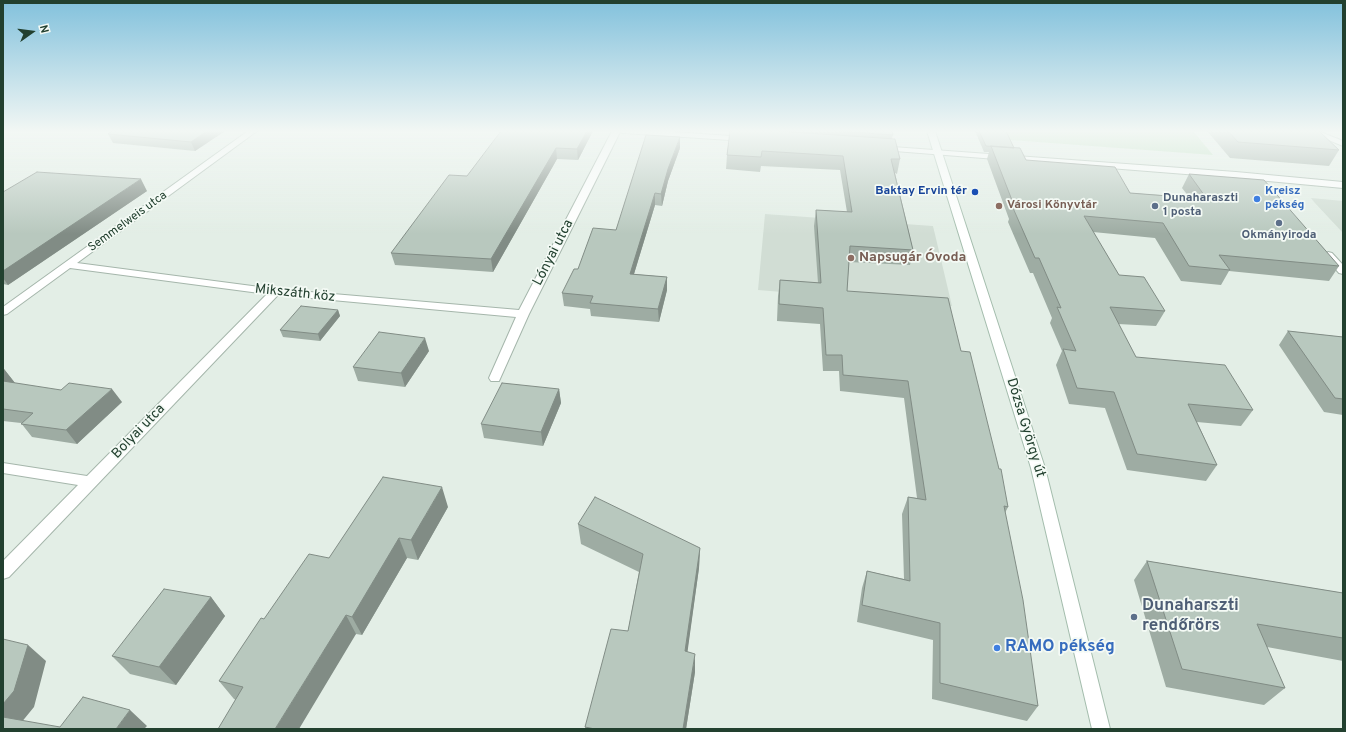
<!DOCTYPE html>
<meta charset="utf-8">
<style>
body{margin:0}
#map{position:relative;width:1346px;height:732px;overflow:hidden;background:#e3eee6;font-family:Overpass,sans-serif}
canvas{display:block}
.frame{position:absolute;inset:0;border:4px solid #22402f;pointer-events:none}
.north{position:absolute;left:12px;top:12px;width:40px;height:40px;-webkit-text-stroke:3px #f4faf5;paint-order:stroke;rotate:76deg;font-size:11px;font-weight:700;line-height:16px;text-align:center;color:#22402f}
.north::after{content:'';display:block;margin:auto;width:14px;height:18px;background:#22402f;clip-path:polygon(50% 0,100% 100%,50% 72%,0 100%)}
</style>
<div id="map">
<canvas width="1346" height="732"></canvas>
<div class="frame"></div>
<div class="north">N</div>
</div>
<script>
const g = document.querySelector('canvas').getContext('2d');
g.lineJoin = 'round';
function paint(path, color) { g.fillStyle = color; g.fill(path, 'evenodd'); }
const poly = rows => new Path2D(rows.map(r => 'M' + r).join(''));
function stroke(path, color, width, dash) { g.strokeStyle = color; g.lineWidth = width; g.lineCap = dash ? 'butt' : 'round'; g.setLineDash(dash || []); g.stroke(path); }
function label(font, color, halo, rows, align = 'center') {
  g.font = font + ' Overpass,sans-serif'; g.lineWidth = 3.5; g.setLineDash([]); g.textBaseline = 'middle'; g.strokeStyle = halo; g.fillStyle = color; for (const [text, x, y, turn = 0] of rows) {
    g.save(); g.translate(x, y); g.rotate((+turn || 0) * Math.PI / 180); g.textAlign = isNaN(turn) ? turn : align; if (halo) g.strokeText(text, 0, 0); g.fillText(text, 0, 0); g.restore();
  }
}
const built = poly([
 [1311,198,1343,201,1343,233,1314,202],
 [765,214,933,226,952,306,758,290]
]);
const green = poly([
 [1005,131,1193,131,1213,155,1010,140]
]);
const minor = poly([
 [248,131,257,131,77,263,275,289,519,310,612,131,659,131,745,137,749,139,745,141,623,133,620,132,529,314,499,381,491,381,489,378,516,317,278,295,9,577,3,579,3,561,78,485,3,473,3,463,87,476,267,294,70,268,7,314,3,315,3,307,248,131],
 [1307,131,1318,131,1343,141,1343,146,1307,131],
 [879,146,1236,172,1343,182,1343,188,1236,178,882,150,879,150,879,146],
 [1328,252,1332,253,1343,265,1343,274,1339,273,1323,255,1328,252]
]);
const secondary = poly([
 [927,131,935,131,1045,468,1110,729,1092,729,1031,468,927,131]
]);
const wall = poly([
 [112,131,225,131,195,151,113,143,108,134],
 [593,131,578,160,557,159,493,272,395,265,391,253,467,176],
 [730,131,892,131,893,135,892,138,900,159,897,174,895,173,913,250,910,265,849,262,847,291,961,351,1008,507,1005,513,1038,706,1027,721,932,699,933,640,857,622,862,588,867,571,904,579,902,514,908,497,917,498,904,398,840,391,839,371,823,371,820,324,777,321,778,296,780,280,818,283,814,226,816,210,847,212,840,170,761,166,760,172,726,169,727,155],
 [975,131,1006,131,1014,148,1026,160,1130,193,1189,197,1182,188,1189,174,1339,266,1329,281,1229,271,1221,285,1181,281,1155,238,1093,232,1119,275,1165,311,1156,326,1118,324,1136,357,1253,410,1241,426,1197,422,1217,465,1206,481,1127,470,1105,408,1069,404,1056,365,1062,351,1050,323,1052,318,1033,273,1030,273,1008,222,1009,219,987,159,989,152,984,152],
 [1207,131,1319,131,1339,150,1329,166,1230,158],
 [680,148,668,181,662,206,655,205,634,274,667,277,667,290,659,322,591,316,590,309,564,306,562,293,578,269,616,230],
 [147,191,8,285,3,284,3,192],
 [338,310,340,316,320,341,283,337,280,330],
 [1288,331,1343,337,1343,415,1324,412,1279,345],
 [429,351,405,387,358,381,353,367],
 [3,369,4,369,15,383,122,402,77,444,32,437,21,423,3,421],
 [559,389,561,403,543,446,484,438,481,424],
 [448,507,418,560,407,558,362,635,356,634,236,700,234,699,219,681,264,619,329,558],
 [578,524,700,548,699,568,687,652,695,672,686,729,585,729,585,727,628,631,639,572,581,544],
 [1147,561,1343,593,1343,661,1267,647,1285,688,1264,705,1166,687,1134,580],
 [211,597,225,616,176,685,130,674,112,656]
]);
const shadedWall = poly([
 [207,131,225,131,195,151,191,142],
 [587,131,593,131,578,160,577,149],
 [680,137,680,148,668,181,662,206,661,194,668,169],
 [556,148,557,159,493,272,491,259],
 [141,179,147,191,8,285,3,278,3,271],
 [655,193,655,205,630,287,630,274],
 [667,277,667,290,659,322,658,309],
 [338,310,340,316,320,341,318,334],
 [425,338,429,351,405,387,401,373],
 [4,369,15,383,3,392,3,370],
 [112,389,122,402,77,444,66,430],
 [559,389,561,403,543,446,541,432],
 [442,487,448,507,418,560,411,540],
 [399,538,407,558,362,635,352,617],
 [700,548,699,568,685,670,685,651],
 [211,597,225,616,176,685,159,667],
 [346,615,356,634,299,729,275,729],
 [28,645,46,661,34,707,16,729,3,722,3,704],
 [695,654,695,672,686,729,683,729],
 [130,710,147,726,144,729,116,729]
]);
const building = poly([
 [112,131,207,131,191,142,108,134,112,131],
 [501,131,587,131,577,149,556,148,491,259,391,253,449,175,467,176,501,131],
 [730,131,778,131,895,139,900,159,891,159,913,250,850,246,847,291,948,298,961,351,970,352,999,469,1001,469,1008,507,1004,506,1023,600,1038,706,940,683,940,623,862,605,867,571,910,581,908,497,926,500,908,381,843,375,842,355,826,355,823,308,779,304,780,280,821,283,816,210,852,212,843,156,762,151,761,157,727,155,730,131],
 [838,131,892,131,893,135,838,131],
 [979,131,1006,131,1014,148,986,146,979,131],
 [1228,131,1319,131,1339,150,1238,142,1228,131],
 [646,135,680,137,668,169,661,194,655,193,630,274,667,277,658,309,590,303,593,296,562,293,574,269,578,269,593,228,616,230,646,135],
 [991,146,1020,148,1026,160,1115,167,1130,193,1207,199,1189,174,1264,180,1339,266,1219,255,1230,270,1189,266,1163,223,1084,216,1119,275,1144,277,1165,311,1110,307,1136,357,1225,365,1253,410,1188,404,1217,465,1137,454,1114,392,1077,388,1063,349,1076,351,1057,307,1061,308,1039,258,1035,258,1013,208,1015,208,991,146],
 [37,172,141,179,3,271,3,192,37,172],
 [301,306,338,310,318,334,280,330,301,306],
 [1288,331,1343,337,1343,399,1335,398,1288,331],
 [379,332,425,338,401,373,353,367,379,332],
 [3,381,61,390,69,383,112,389,66,430,21,424,33,413,3,409,3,381],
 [502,383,559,389,541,432,481,424,502,383],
 [383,477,442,487,411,540,399,538,352,617,346,615,275,729,218,729,243,687,219,681,261,618,264,619,309,554,329,558,383,477],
 [595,497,700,548,685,651,695,654,683,729,595,729,585,727,611,629,628,631,643,554,578,524,595,497],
 [1147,561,1343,593,1343,638,1257,624,1285,688,1182,669,1147,561],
 [164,589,211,597,159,667,112,656,164,589],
 [3,639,28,645,14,691,3,704,3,639],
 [83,697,130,710,116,729,3,729,3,717,60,727,83,697]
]);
const markers = [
 [975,192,4,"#1a4fb4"],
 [1257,199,4,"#3f7fe0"],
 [999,206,4,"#8d6e63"],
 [1155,206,4,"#5c6f8a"],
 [1279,223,4,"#5c6f8a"],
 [851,258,4,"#8d6e63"],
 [1134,617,4,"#5c6f8a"],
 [997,648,4,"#3f7fe0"]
];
const farTransitnames = [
 ["Baktay Ervin tér",967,192]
];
const farShopnames = [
 ["Kreisz",1265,192],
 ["pékség",1265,206]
];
const farServicenames = [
 ["Dunaharaszti",1163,199],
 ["1 posta",1163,213],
 ["Okmányiroda",1279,236,"center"]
];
const farEducationnames = [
 ["Városi Könyvtár",1007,206]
];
const farStreetnames = [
 ["Semmelweis utca",128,222,-36]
];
const streetNames = [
 ["Lónyai utca",554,253,-63],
 ["Mikszáth köz",295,294,6],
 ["Dózsa György út",1025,428,73],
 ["Bolyai utca",139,432,-46]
];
const educationNames = [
 ["Napsugár Óvoda",859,258]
];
const nearServicenames = [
 ["Dunaharszti",1142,607],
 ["rendőrörs",1142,627]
];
const nearShopnames = [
 ["RAMO pékség",1005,648]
];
paint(built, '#d1ddd4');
paint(green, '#bcdfbc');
stroke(minor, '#a5b6ab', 2);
stroke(secondary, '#a4bdad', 2);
paint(minor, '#fff');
paint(secondary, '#fff');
paint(wall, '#9eaca3');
paint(shadedWall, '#818c85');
paint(building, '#b8c8be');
stroke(building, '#818c85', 1);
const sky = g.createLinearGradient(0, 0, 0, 234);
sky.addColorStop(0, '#82c1dc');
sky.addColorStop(0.56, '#f2f7f4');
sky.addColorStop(1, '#f2f7f400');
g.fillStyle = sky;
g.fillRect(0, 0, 1346, 234);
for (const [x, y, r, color] of markers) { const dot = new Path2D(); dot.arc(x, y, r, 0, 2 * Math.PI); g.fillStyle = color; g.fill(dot); stroke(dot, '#f4faf5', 1.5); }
label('bold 12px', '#164399', '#f4faf5', farTransitnames, 'right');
label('bold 12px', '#366cbe', '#f4faf5', farShopnames, 'left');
label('bold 12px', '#4e5e75', '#f4faf5', farServicenames, 'left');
label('bold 12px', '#785e54', '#f4faf5', farEducationnames, 'left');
label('12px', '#22402f', '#f4faf5', farStreetnames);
label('14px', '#22402f', '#f4faf5', streetNames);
label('bold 14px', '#785e54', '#f4faf5', educationNames, 'left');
label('bold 17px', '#4e5e75', '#f4faf5', nearServicenames, 'left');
label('bold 17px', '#366cbe', '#f4faf5', nearShopnames, 'left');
</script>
